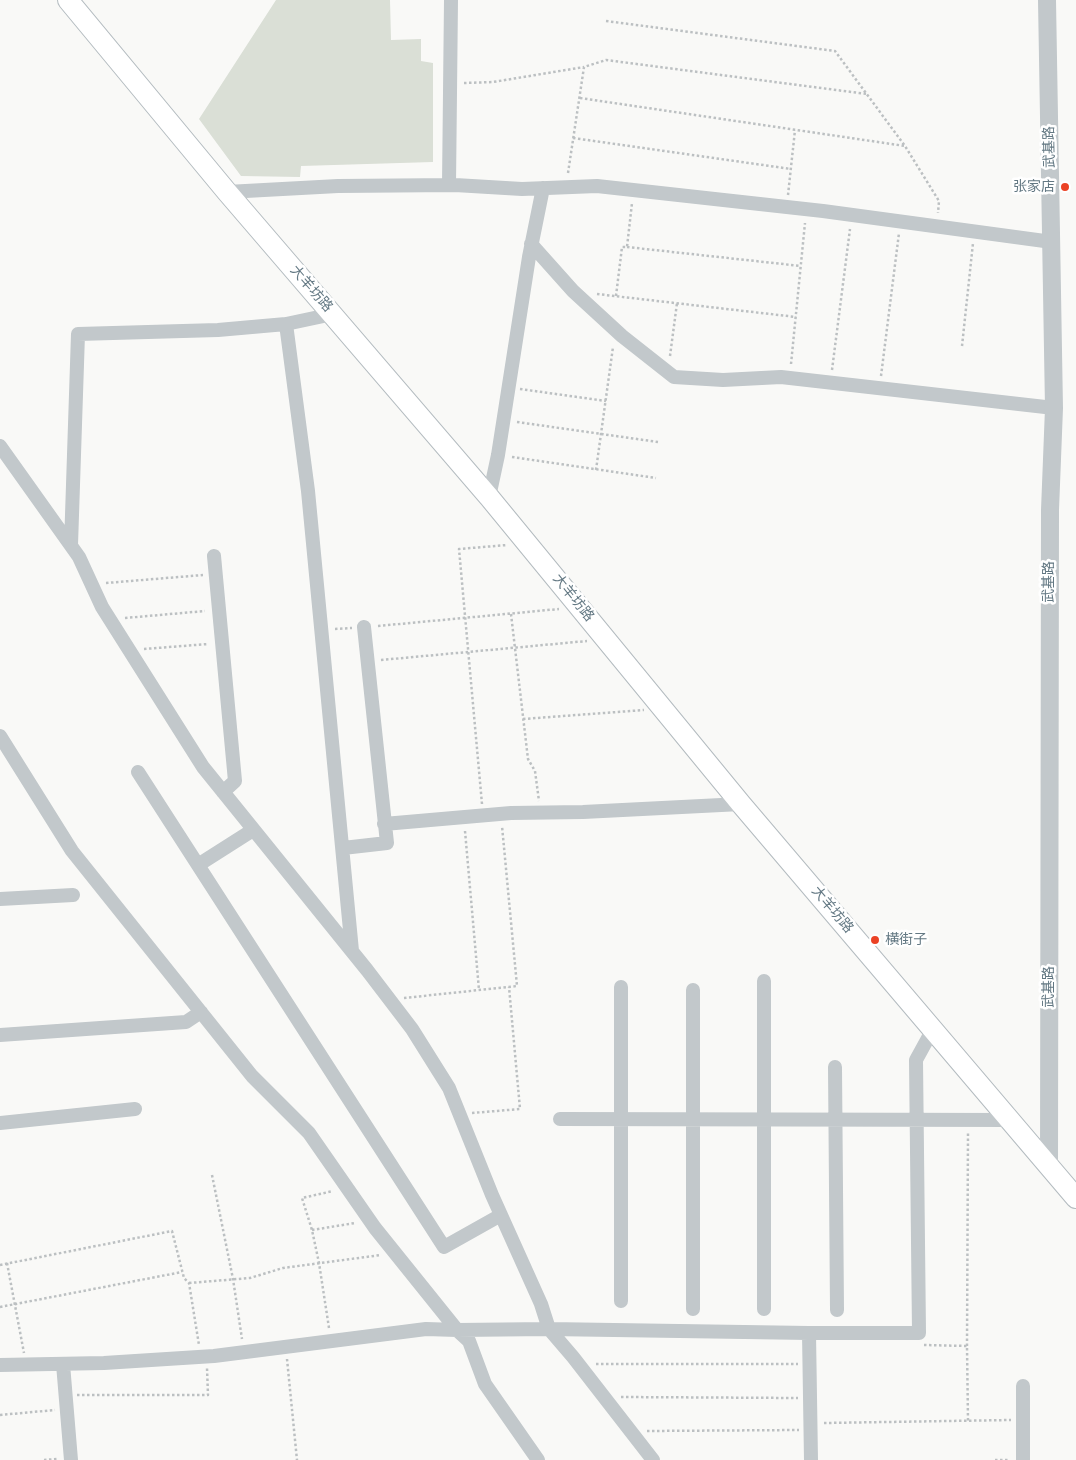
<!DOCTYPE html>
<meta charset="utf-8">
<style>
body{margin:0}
canvas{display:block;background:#f9f9f7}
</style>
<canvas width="1076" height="1460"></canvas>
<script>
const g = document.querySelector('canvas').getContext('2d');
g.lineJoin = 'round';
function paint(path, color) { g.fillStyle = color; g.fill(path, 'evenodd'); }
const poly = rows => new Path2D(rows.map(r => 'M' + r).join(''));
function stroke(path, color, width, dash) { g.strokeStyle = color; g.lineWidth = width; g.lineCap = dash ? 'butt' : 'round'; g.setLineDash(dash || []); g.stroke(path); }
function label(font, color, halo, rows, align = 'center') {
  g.font = font + ' "Varela Round","Noto Sans SC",sans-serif'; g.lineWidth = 5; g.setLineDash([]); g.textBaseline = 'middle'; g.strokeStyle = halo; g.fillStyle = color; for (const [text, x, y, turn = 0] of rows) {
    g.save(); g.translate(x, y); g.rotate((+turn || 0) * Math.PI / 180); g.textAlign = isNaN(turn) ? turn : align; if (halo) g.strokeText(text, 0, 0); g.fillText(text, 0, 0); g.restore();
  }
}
const green = poly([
 [276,0,390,0,391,40,421,39,421,61,433,63,433,162,301,166,300,177,241,176,199,119]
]);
const path = poly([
 [606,21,835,51,905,146,939,201,938,213],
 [464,83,493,82,584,67],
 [580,98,905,146],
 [573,138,791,169],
 [568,173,584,67,606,60,867,94],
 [788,195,795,130],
 [627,247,801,266],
 [597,294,796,317],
 [616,296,622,247,627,247,632,203],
 [962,346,973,243],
 [670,356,677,303],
 [791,364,805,223],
 [832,370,850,229],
 [881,376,899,233],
 [520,389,606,401],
 [517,422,658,442],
 [512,457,656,478],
 [596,470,613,347],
 [106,583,203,575],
 [511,614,528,759,535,771,539,801],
 [125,618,205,611],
 [378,626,559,609],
 [335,629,352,628],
 [144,649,208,644],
 [381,660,587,641],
 [523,719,644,710],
 [482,804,459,549,507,545],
 [465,831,479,990],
 [404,998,517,986,502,826],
 [472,1113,520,1109,509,987],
 [212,1175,233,1279,242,1339],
 [312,1230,355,1223],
 [7,1263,24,1353],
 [0,1265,172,1231,184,1278,189,1283,199,1345],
 [189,1283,250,1278,283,1268,381,1255],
 [0,1307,182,1272],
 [329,1328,319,1263,312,1230,302,1198,333,1191],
 [924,1345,967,1346,968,1421],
 [967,1346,968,1132],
 [287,1359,297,1460],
 [596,1364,798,1364],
 [77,1395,208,1395,207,1368],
 [621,1397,798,1398],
 [0,1415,55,1410],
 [824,1423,1011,1420],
 [647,1431,799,1430],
 [44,1460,57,1459],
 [995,1460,1009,1460]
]);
const minor = poly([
 [449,185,451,0],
 [227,192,338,186,455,185,522,189,597,186,823,211,1052,242],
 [531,244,573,291,622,336,674,377,723,380,781,377,1054,408],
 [286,324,308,491,352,951],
 [0,446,79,557,102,607,203,767,367,970,412,1029,449,1088,492,1195,541,1304,549,1329,573,1357,653,1460],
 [489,497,498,455,529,257,543,188],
 [71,545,78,334,218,330,286,324,333,314],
 [214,556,235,781,223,792],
 [0,736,72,851,252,1076,309,1133,375,1228,457,1330,469,1341,485,1384,538,1460],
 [138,772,444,1247,501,1215],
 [384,824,511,813,583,812,741,804],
 [343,848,387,843,364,627],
 [198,865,253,830],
 [0,899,73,895],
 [764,981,764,1309],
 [621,987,621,1301],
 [0,1035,186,1022,201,1012],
 [835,1067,837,1310],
 [560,1119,1011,1120],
 [0,1123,135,1109],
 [693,1309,693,990],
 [63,1364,71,1460],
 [0,1365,104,1363,214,1356,426,1329,457,1330,549,1329,809,1333],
 [1023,1386,1023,1460],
 [811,1460,809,1333,919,1333,916,1060,933,1029]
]);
const tertiary = poly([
 [1047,0,1054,408,1050,510,1049,1164]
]);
const secondary = poly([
 [68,0,227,192,489,497,741,804,1076,1198]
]);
const markers = [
 [1065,187,5,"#eb4225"],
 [875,940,5,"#eb4225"]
];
const streetNames = [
 ["武基路",1050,147,-91],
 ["大羊坊路",311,289,49],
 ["武基路",1049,582,-90],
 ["大羊坊路",573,598,51],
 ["大羊坊路",832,910,50],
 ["武基路",1049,987,-90]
];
const poiNames = [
 ["张家店",1055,187],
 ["横街子",885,940,"left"]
];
paint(green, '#dadfd6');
stroke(secondary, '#b4bcc0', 22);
stroke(path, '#bcc0c2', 2.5, [2.5, 2.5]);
stroke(minor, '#c2c8cb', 14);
stroke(tertiary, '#c2c8cb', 18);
stroke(secondary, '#fff', 20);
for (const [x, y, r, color] of markers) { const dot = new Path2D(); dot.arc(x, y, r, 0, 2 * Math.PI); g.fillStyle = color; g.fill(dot); stroke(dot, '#fff', 2); }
label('14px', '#637883', '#fff', streetNames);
label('14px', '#637883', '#fff', poiNames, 'right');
</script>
